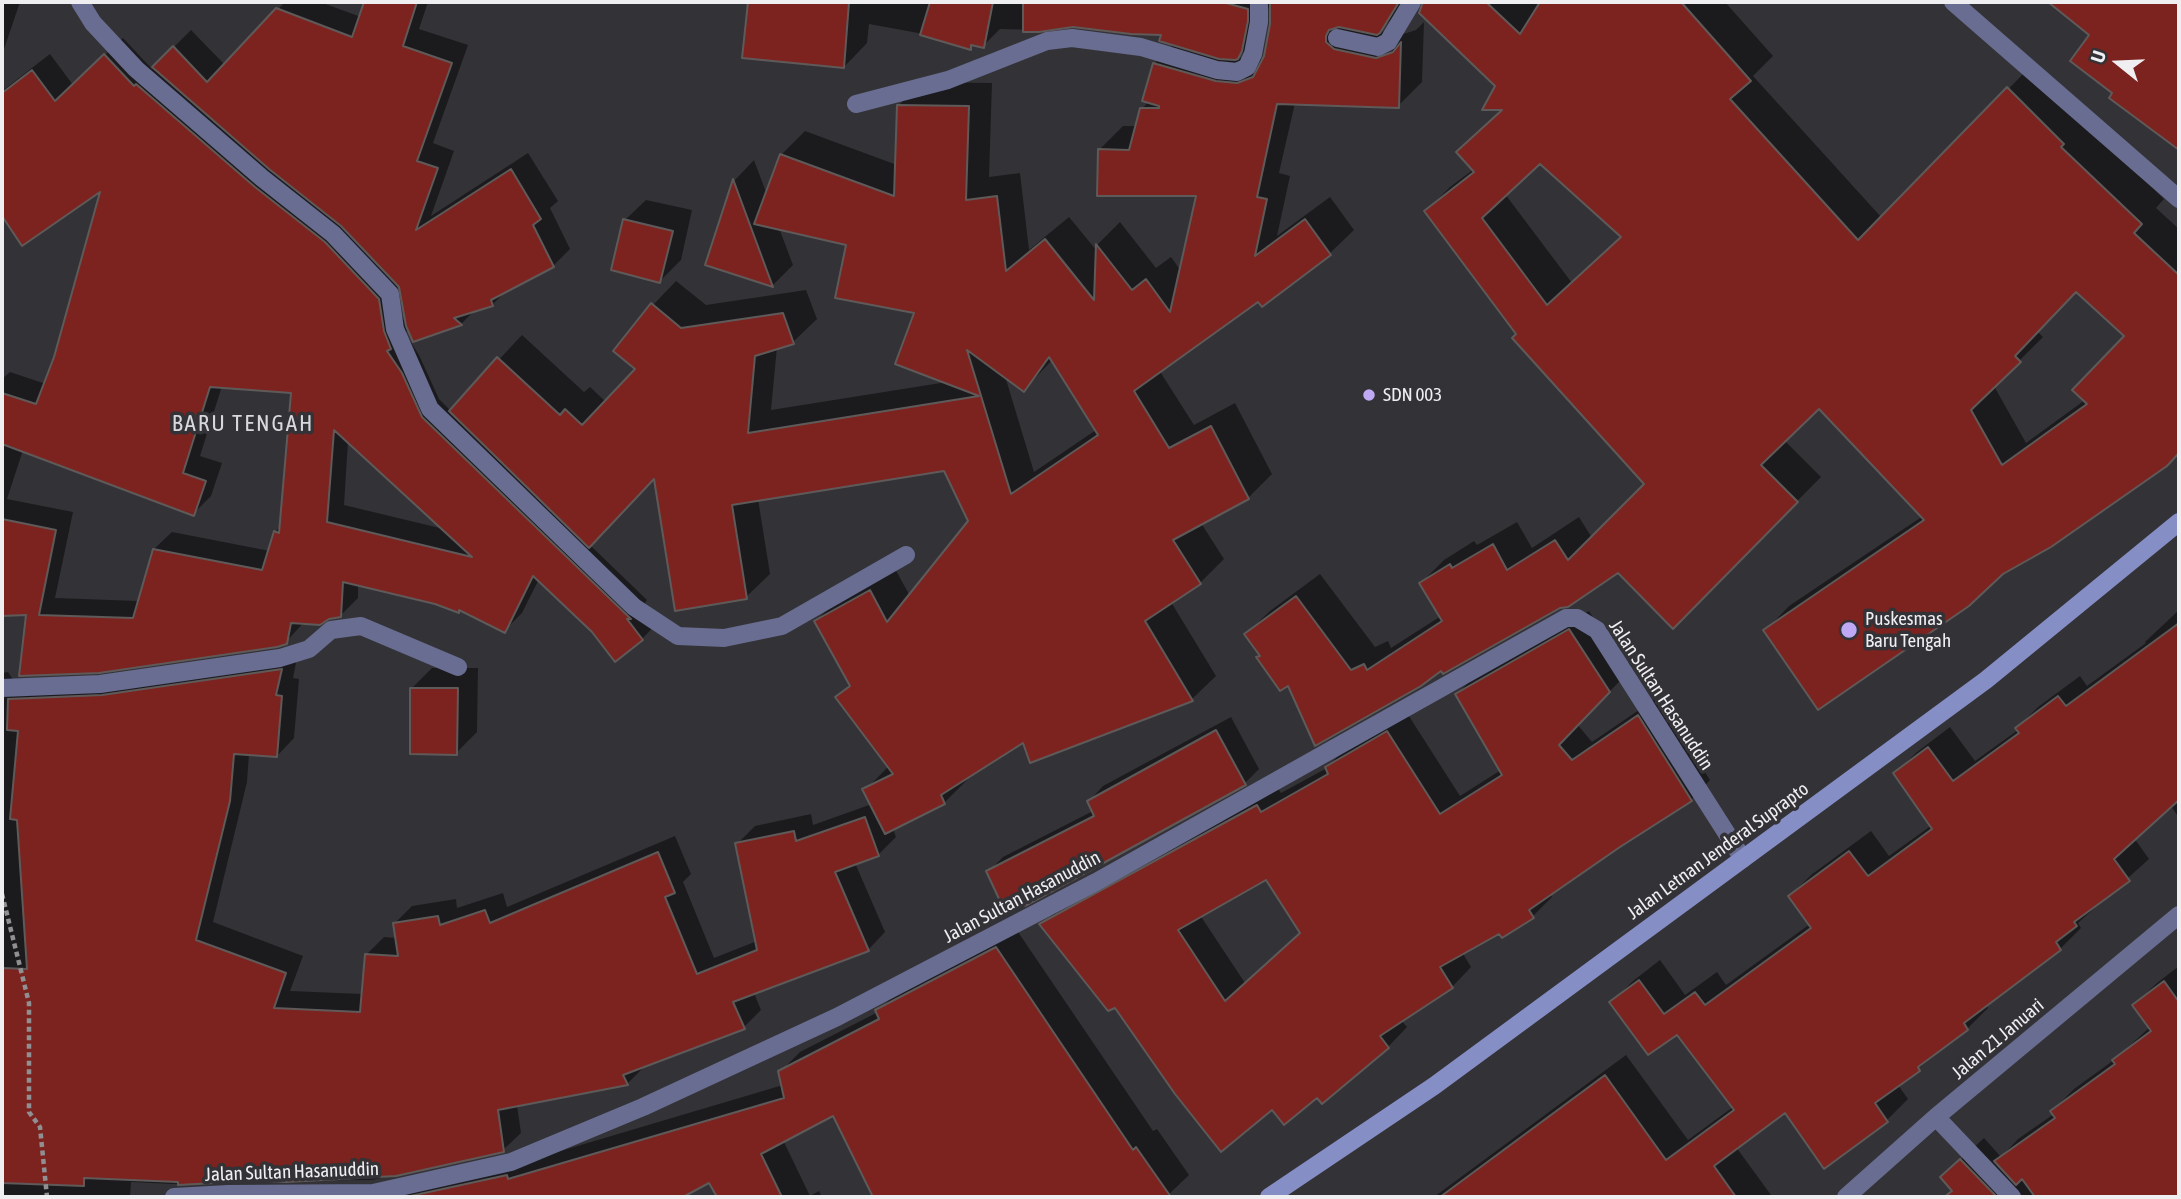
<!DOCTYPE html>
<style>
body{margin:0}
#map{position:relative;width:2181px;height:1199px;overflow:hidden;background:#333236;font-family:"Asap Condensed",sans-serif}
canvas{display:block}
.frame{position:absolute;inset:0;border:4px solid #efeef1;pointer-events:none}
.north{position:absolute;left:2083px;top:28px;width:70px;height:70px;-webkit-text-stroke:5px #333236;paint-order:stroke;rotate:288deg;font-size:19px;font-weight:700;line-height:28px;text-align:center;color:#efeef1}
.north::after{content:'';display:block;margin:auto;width:24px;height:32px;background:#efeef1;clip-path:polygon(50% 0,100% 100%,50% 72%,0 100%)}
</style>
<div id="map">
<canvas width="2181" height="1199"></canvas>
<div class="frame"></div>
<div class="north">U</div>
</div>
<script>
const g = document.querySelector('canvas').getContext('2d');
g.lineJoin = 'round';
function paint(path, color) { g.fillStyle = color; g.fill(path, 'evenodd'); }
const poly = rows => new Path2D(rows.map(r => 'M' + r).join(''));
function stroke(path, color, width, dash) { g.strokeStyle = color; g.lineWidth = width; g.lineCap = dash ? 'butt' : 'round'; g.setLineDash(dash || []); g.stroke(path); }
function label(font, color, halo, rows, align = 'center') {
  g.font = font + ' "Asap Condensed",sans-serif'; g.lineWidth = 7; g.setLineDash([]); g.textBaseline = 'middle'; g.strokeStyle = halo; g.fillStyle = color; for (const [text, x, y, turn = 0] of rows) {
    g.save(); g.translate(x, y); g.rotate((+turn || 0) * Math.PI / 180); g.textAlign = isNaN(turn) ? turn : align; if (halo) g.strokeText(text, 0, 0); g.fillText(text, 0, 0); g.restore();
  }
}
const shadow = poly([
 [2,2,20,2,2,55],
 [285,2,320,2,361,17,365,2,428,2,419,29,468,45,433,143,454,151,431,216,528,153,558,201,550,208,570,249,553,266,507,290,492,305,475,310,461,324,414,340,409,329,405,333,419,355,439,399,451,411,522,335,584,392,590,387,606,402,638,369,653,305,676,281,706,305,806,290,817,319,793,342,777,347,771,410,947,382,916,312,848,244,779,228,793,265,773,285,707,264,735,180,754,160,767,195,781,155,805,131,897,165,898,106,922,82,992,83,989,177,1020,173,1029,250,1069,217,1097,251,1097,245,1120,222,1156,268,1171,257,1181,271,1198,195,1099,150,1123,126,1137,126,1142,109,1149,101,1144,100,1155,63,1175,43,1163,33,1073,25,1039,30,1000,29,983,46,975,44,971,48,918,33,869,24,867,43,844,67,743,56,749,2,1270,2,1262,33,1237,58,1265,59,1272,22,1271,2,1407,2,1380,31,1400,35,1416,30,1424,22,1422,82,1398,106,1295,103,1279,173,1290,176,1277,236,1330,197,1354,230,1330,253,1262,304,1259,299,1159,370,1194,425,1235,403,1272,474,1248,498,1201,523,1224,559,1200,583,1171,602,1216,676,1192,699,1031,760,1024,741,967,776,968,779,944,803,893,829,896,837,878,855,855,863,885,932,868,950,754,993,761,1010,744,1027,645,1066,627,1084,517,1105,521,1133,503,1150,372,1180,227,1181,172,1184,131,1182,130,1197,2,1197,2,673,8,672,14,681,119,679,298,653,293,678,299,679,294,738,277,756,249,754,247,782,213,922,303,956,290,991,363,994,367,954,384,937,397,938,395,923,412,906,456,899,457,908,503,893,507,907,675,836,691,874,683,882,714,958,757,941,737,844,755,826,811,814,813,825,872,804,865,790,889,766,837,697,851,684,816,621,840,597,894,567,910,596,970,521,945,469,758,499,770,574,746,597,656,476,590,545,647,600,645,603,659,621,642,639,594,630,539,579,522,613,504,631,460,609,358,584,358,598,340,616,304,622,286,642,99,671,28,613,2,614,2,379,10,372,46,384,56,357,103,188,23,244,2,213,2,91,50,54,73,85,123,38,152,69,191,30,225,65],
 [399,279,406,326,401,313,396,280],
 [1053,359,1096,430,1034,472,1005,376,1024,390],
 [222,386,293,391,281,526,275,532,270,551,172,532,154,549,139,601,55,598,73,512,7,499,23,450,193,514,211,496,222,463,200,456],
 [348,441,444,529,344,505],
 [1425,2,1725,2,1773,56,1753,76,1882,218,2026,71,2084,122,2164,199,2156,208,2179,229,2179,451,2166,464,1766,630,1789,606,1923,516,1819,406,1784,440,1821,477,1679,620,1618,571,1560,606,1442,668,1288,683,1258,657,1261,654,1246,634,1270,611,1320,574,1375,647,1388,641,1391,648,1441,616,1421,583,1444,560,1474,541,1477,545,1517,522,1532,548,1579,517,1592,538,1646,484,1518,334,1426,211,1450,187,1474,169,1504,109,1497,86],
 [1540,162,1623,236,1572,283,1505,194],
 [2077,290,2127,336,2085,400,2026,443,1994,386,2043,337,2037,331],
 [2051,2,2179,2,2179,148,2111,97,2115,93,2091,34],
 [646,200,692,210,681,260,660,281,625,220],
 [2179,610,2179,818,2171,806,2134,838,2149,859,2078,923,2081,928,2060,949,1986,1004,1988,1008,1967,1029,1898,1085,1908,1099,1887,1120,1824,1166,1786,1111,1736,1147,1771,1195,1769,1197,1434,1197,1626,1055,1688,1140,1733,1107,1677,1032,1612,1002,1633,981,1660,960,1685,995,1717,972,1726,985,1810,924,1790,896,1811,875,1871,831,1889,856,1932,825,1895,773,1917,752,1950,727,1975,761,2018,730,2017,728,2038,707,2080,676,2087,686,2146,643,2145,642],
 [1589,611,1629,672,1577,724,1592,742,1658,697,1710,780,1691,800,1550,893,1552,897,1533,916,1502,936,1499,932,1462,952,1471,967,1452,987,1401,1020,1407,1027,1388,1047,1317,1096,1272,1107,1115,1006,1042,925,1061,905,1277,787,1281,793,1327,768,1346,747,1407,713,1460,796,1501,770,1457,694,1476,675],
 [1267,877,1301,932,1245,983,1200,915],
 [432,668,478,668,477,732,456,753,412,688],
 [1231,717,1259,769,1245,783,1025,904,1018,895,988,872,1003,857,1093,811,1089,801,1103,786],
 [1016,929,1153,1131,1157,1129,1189,1175,1166,1197,869,1197,874,1195,834,1114,783,1140,810,1196,819,1191,822,1197,718,1197,710,1181,679,1197,233,1197,394,1185,527,1161,783,1085,780,1072,800,1052,878,1012,897,991],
 [2179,966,2179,1197,1959,1197,1942,1177,1984,1138,2001,1157,2018,1139,2054,1114,2052,1111,2074,1089,2114,1060,2150,1027,2134,1005,2157,983]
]);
const building = poly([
 [364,2,417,2,403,46,452,63,417,161,438,168,416,230,511,169,541,219,533,225,554,267,491,300,493,306,454,318,462,325,413,342,406,326,399,287,341,226,269,169,152,67,173,46,207,82,276,8,352,37,364,2],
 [748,2,849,2,844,68,742,58,748,2],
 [930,2,993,2,984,48,971,45,971,50,920,35,930,2],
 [1023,2,1222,2,1248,9,1248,21,1242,51,1238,59,1235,60,1219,59,1159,41,1161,35,1131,34,1073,27,1039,32,1023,32,1023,2],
 [1270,2,1399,2,1380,33,1377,35,1339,27,1329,30,1326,36,1326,42,1334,49,1376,58,1393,52,1401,42,1399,108,1277,104,1257,197,1267,199,1255,256,1305,219,1331,255,1262,307,1258,302,1134,391,1169,448,1211,426,1249,499,1173,540,1201,584,1145,621,1193,701,1030,763,1023,743,941,795,945,804,885,834,862,789,893,774,835,697,850,686,814,621,870,590,887,622,968,521,944,471,732,505,747,599,675,611,654,479,589,548,449,411,497,357,560,415,565,409,582,425,635,369,613,351,651,303,681,328,783,313,794,344,755,356,748,433,979,396,895,364,914,313,835,298,846,245,754,224,780,154,894,196,897,105,969,106,966,200,997,196,1006,271,1045,239,1094,300,1096,244,1132,290,1146,279,1170,312,1196,196,1097,196,1098,149,1129,150,1140,108,1159,108,1159,106,1142,101,1153,63,1216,81,1237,83,1253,77,1264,56,1270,24,1270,2],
 [967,350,1024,392,1049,357,1098,435,1011,494,967,350],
 [1423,2,1486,2,1520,34,1540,2,1681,2,1751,81,1730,99,1858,240,2007,87,2064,144,2061,147,2142,224,2134,233,2179,275,2179,453,2167,466,2051,547,2003,574,1969,606,1818,710,1763,630,1924,520,1819,409,1761,465,1798,502,1673,629,1618,573,1568,607,1560,608,1443,674,1441,671,1421,686,1315,746,1288,686,1280,691,1256,657,1260,656,1244,634,1296,596,1351,670,1364,664,1367,670,1442,621,1419,583,1450,564,1452,568,1493,544,1507,570,1555,540,1568,560,1644,484,1512,338,1516,334,1424,211,1474,172,1456,152,1502,110,1482,110,1495,86,1419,13,1423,2],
 [1540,164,1621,237,1547,305,1482,218,1540,164],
 [2076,292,2124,336,2072,390,2087,404,2002,465,1971,410,2021,362,2015,356,2076,292],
 [2048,2,2179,2,2179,150,2109,98,2112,93,2070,61,2089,35,2048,2],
 [104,54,134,86,136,84,255,187,325,242,379,299,384,331,391,349,387,351,402,373,422,417,631,619,627,619,643,640,615,662,592,632,533,576,505,633,459,610,459,613,435,604,343,582,341,617,329,619,320,625,291,623,287,644,277,647,99,673,19,676,26,615,2,616,2,519,56,530,39,615,133,618,153,549,262,570,274,531,279,533,291,393,210,387,183,473,206,481,194,516,2,444,2,393,36,404,54,357,100,192,22,246,2,216,2,93,32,70,55,101,104,54],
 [334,430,472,557,327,522,334,430],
 [733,179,773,287,705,265,733,179],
 [623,219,673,231,660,283,611,270,623,219],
 [2179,623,2179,800,2114,859,2130,881,2074,922,2077,926,2056,942,2061,950,1964,1023,1968,1030,1918,1067,1920,1071,1875,1103,1888,1122,1824,1169,1785,1113,1714,1166,1736,1197,1440,1197,1605,1075,1666,1160,1734,1110,1677,1035,1648,1055,1609,1002,1639,980,1664,1014,1695,992,1705,1005,1811,928,1788,896,1849,851,1868,876,1932,829,1893,773,1928,747,1953,781,2019,733,2015,728,2058,696,2066,706,2179,623],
 [1569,629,1610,692,1559,745,1572,760,1638,715,1692,801,1620,847,1529,910,1534,918,1502,938,1499,934,1440,967,1453,988,1380,1036,1389,1048,1322,1104,1317,1098,1284,1125,1272,1110,1221,1152,1175,1094,1115,1008,1108,1011,1039,924,1257,805,1261,812,1328,774,1325,767,1387,731,1440,814,1502,775,1455,694,1569,629],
 [1266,880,1300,933,1225,1001,1178,930,1266,880],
 [282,669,276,695,282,696,277,757,234,754,230,801,196,940,286,973,274,1008,360,1012,365,954,398,956,393,923,438,916,440,925,485,910,490,923,658,852,675,893,665,897,697,974,757,950,735,843,794,831,796,841,865,817,879,856,835,872,869,951,733,1002,745,1029,623,1075,628,1085,498,1110,504,1152,396,1176,286,1182,215,1178,215,1183,178,1185,178,1182,84,1178,84,1186,2,1183,2,968,27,969,17,820,10,819,18,731,7,730,8,699,102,695,282,669],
 [410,688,458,688,457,755,410,754,410,688],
 [1216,730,1246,785,1025,906,1018,897,1008,904,1006,899,1000,901,986,871,1094,816,1087,801,1216,730],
 [996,947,1133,1150,1136,1147,1171,1197,873,1197,833,1116,761,1154,782,1197,717,1197,709,1183,683,1197,406,1197,507,1175,508,1179,784,1098,778,1071,879,1019,875,1010,996,947],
 [2164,981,2179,1002,2179,1197,2035,1197,2022,1179,2016,1185,1994,1161,2055,1118,2050,1111,2115,1064,2112,1060,2151,1031,2132,1005,2164,981],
 [1960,1159,1997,1197,1944,1197,1952,1191,1940,1177,1960,1159]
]);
const path = poly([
 [2,894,29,1003,29,1112,40,1127,47,1197]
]);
const street = poly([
 [80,2,93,23,136,69,262,178,333,234,390,294,395,329,430,409,634,607,678,636,724,638,782,626,906,555],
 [1953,2,2179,199],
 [1337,38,1378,47,1388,42,1412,2],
 [856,104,948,80,1047,41,1072,38,1141,47,1217,70,1237,72,1247,67,1253,54,1259,22,1259,2],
 [2,688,100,684,280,658,309,649,331,630,361,626,458,667],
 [1936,1117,2012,1197],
 [174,1197,228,1194,373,1193,511,1162,643,1107,837,1017,1096,882,1566,618,1577,618,1597,630,1743,859],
 [1846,1197,1936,1117,2179,915]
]);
const secondary = poly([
 [1269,1197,1434,1086,1986,680,2179,522]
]);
const markers = [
 [1369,395,7,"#bfa8f4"],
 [1849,630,9,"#bfa8f4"]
];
const poiNames = [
 ["SDN 003",1383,395],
 ["Puskesmas",1865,619],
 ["Baru Tengah",1865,641]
];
const streetNames = [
 ["Jalan Sultan Hasanuddin",1661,695,57],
 ["Jalan Letnan Jenderal Suprapto",1718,851,-36],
 ["Jalan Sultan Hasanuddin",1022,897,-28],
 ["Jalan 21 Januari",1998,1039,-40],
 ["Jalan Sultan Hasanuddin",292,1172,-2]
];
const quarterNames = [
 ["BARU TENGAH",243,424]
];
paint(shadow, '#0007');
paint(building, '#7c231f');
stroke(building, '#5f5a59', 2);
stroke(path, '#908f92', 4.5, [5, 3.5]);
stroke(street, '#686d91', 18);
stroke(secondary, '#868ec6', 18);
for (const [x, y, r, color] of markers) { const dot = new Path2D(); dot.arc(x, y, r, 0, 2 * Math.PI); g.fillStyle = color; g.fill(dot); stroke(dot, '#333236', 2.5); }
label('19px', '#efeef1', '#333236', poiNames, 'left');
label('19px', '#efeef1', '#333236', streetNames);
g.letterSpacing = '2px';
label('23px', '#d9d8dd', '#333236', quarterNames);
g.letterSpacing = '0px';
</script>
